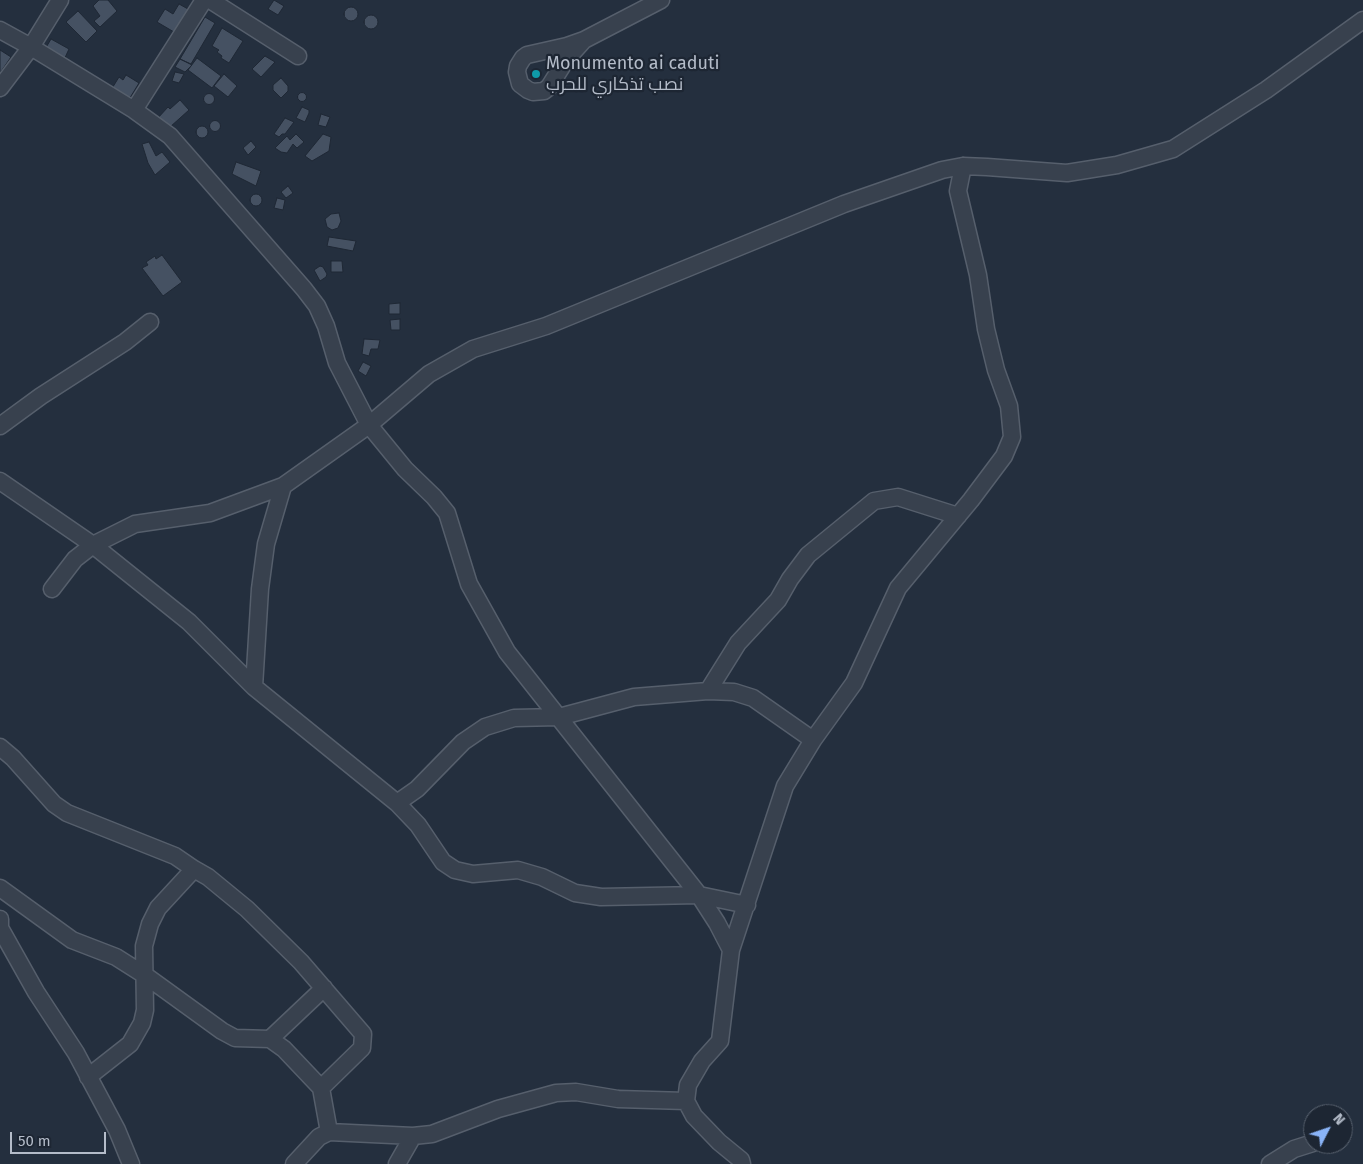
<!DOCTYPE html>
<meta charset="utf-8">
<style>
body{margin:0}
#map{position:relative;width:1363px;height:1164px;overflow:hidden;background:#242f3e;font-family:"Fira Sans",sans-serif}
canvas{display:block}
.north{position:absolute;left:1303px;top:1104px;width:50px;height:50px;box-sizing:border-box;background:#1d2633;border:1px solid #59626f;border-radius:50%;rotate:49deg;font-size:14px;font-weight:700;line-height:20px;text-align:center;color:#b4bcc9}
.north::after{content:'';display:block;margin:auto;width:18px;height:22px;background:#8ab4f8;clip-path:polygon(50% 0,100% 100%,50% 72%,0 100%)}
.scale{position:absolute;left:10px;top:1132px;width:96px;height:22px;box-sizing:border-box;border:2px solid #b4bcc9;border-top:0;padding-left:6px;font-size:15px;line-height:18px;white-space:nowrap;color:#b4bcc9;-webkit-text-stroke:4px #1d2633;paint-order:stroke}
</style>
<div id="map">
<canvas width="1363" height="1164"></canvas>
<div class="north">N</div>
<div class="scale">50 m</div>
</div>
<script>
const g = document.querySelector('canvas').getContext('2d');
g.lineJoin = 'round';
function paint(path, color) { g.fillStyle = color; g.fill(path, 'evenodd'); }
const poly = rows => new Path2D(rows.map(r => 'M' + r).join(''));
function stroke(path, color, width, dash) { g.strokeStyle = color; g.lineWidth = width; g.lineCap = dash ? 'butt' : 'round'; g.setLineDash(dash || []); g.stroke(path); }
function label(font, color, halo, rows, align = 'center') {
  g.font = font + ' "Fira Sans",Cairo,sans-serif'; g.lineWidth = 4.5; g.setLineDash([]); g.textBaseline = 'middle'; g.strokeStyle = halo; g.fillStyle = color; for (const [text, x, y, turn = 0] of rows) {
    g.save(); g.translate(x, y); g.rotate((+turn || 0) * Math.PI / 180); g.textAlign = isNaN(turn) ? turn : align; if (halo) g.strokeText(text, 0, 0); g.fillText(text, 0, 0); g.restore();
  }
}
const building = poly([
 [99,0,108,0,117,11,100,27,94,21,100,16,93,6,99,0],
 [274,0,284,6,278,15,268,9,274,0],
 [179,4,188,9,174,32,157,22,165,9,173,14,179,4],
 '344 14a7 7 0 1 1 14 0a7 7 0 1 1-14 0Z',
 [78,11,97,31,86,42,66,22,78,11],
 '364 22a7 7 0 1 1 14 0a7 7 0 1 1-14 0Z',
 [205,17,215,23,191,64,180,59,205,17],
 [222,28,243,41,229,63,221,58,222,56,217,52,219,50,212,46,222,28],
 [51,39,69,49,63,62,44,51,51,39],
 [0,50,11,57,0,73,0,50],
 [265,56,275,62,261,77,252,69,265,56],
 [197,58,221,76,212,88,188,70,197,58],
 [180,59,192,65,185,72,175,67,180,59],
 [175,72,184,74,179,83,172,81,175,72],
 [224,74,237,86,228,97,214,86,224,74],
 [126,75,139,83,128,101,111,90,119,77,123,80,126,75],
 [281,78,288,86,288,91,281,98,273,90,273,85,281,78],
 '297.5 97a4.5 4.5 0 1 1 9 0a4.5 4.5 0 1 1-9 0Z',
 '203.5 99a5.5 5.5 0 1 1 11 0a5.5 5.5 0 1 1-11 0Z',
 [180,100,189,110,170,127,157,119,168,107,170,109,180,100],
 [302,107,309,110,309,113,305,122,296,118,302,107],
 [321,114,330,117,326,127,318,125,321,114],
 [285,118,294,122,285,134,282,134,279,137,274,134,285,118],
 '209.5 126a5.5 5.5 0 1 1 11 0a5.5 5.5 0 1 1-11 0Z',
 '196 132a6 6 0 1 1 12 0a6 6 0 1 1-12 0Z',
 [296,134,304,142,297,148,293,144,287,153,281,152,275,148,287,136,290,140,296,134],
 [323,134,331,137,329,151,312,161,305,156,323,134],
 [251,141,256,147,248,155,243,148,251,141],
 [149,142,156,156,162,152,170,162,155,175,148,163,142,144,149,142],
 [236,162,261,171,256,186,232,174,236,162],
 [288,186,293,193,286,198,281,192,288,186],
 '250 200a6 6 0 1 1 12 0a6 6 0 1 1-12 0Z',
 [277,198,285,200,283,210,274,208,277,198],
 [339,213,341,221,338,228,332,230,327,227,325,219,331,214,339,213],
 [329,237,356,241,353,251,327,246,329,237],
 [162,255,182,282,163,296,142,268,148,265,146,262,155,256,156,259,162,255],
 [331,261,342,261,343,272,331,272,331,261],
 [320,266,323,267,327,274,326,277,320,281,314,270,320,266],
 [400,303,400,314,389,314,389,304,400,303],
 [400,319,400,330,391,330,390,320,400,319],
 [364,339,380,340,378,349,371,349,369,356,362,354,364,339],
 [363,362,371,366,366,376,358,371,363,362]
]);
const minor = poly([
 [210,0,298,56],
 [0,30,31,47,134,110,170,136,304,289,317,306,326,326,337,363,369,425,405,469,434,497,447,513,469,584,507,652,699,895,717,923,731,950],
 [584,40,566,60,549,87,544,91,533,92,528,90,520,84,517,72,518,66,523,58,527,55,567,46,584,40,661,0],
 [0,88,31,47,60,0],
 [134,110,204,0],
 [0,426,41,396,125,342,150,322],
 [0,481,93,545,189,622,254,687,397,803,418,825,443,862,455,870,473,874,518,870,542,877,575,893,601,897,699,895,747,905],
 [52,589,75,559,93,545,135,524,210,513,283,486,369,425,429,374,473,349,546,326,844,204,942,170,963,166,987,167,1067,173,1117,165,1173,149,1266,90,1363,20],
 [254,687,260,589,266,544,283,486],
 [708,691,738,643,778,600,790,579,808,555,874,501,898,497,958,516],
 [0,747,13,758,54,804,67,813,175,856,194,869,208,877,247,909,301,962,363,1034,362,1048,321,1088],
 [397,803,417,789,463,742,485,727,514,718,559,717,634,697,708,691,734,692,753,698,813,740],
 [0,888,72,940,116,957,146,976,222,1031,235,1038,270,1039,284,1049,321,1088,329,1132],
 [0,919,0,928,36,992,76,1053,117,1130,131,1164],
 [270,1039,324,988],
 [88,1077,130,1044,142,1023,145,1010,144,946,150,924,158,908,194,869],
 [294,1164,319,1137,329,1132,413,1136,432,1134,498,1109,556,1093,576,1092,618,1099,686,1101],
 [397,1164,413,1136],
 [742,1164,741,1160,719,1142,694,1116,686,1101,688,1085,702,1061,720,1041,731,950,785,786,813,740,854,683,898,588,971,500,1004,456,1012,437,1009,406,996,370,986,329,978,275,958,191,963,166],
 [1270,1164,1294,1149,1313,1143]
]);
const markers = [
 [536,74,5,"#0f9aa8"]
];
const poiNames = [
 ["Monumento ai caduti",546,64],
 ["نصب تذكاري للحرب",546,85]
];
paint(building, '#455162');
stroke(building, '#1f2835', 1);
stroke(minor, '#565f6c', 19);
stroke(minor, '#38414e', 16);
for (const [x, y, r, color] of markers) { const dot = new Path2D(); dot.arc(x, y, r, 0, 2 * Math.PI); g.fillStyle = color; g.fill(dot); stroke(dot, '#1d2633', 2); }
label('18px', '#b4bcc9', '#1d2633', poiNames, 'left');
</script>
